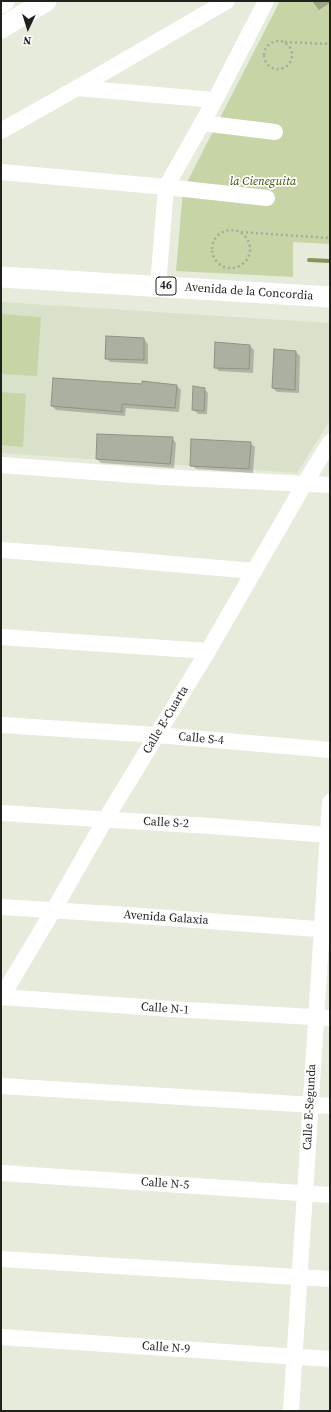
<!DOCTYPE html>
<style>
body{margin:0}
#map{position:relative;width:331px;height:1412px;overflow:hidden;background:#e6ebdb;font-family:"Source Serif 4",serif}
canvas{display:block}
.frame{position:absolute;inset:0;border:2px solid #1f211c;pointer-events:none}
.north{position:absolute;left:8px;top:8px;width:40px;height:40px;-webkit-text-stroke:3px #fff;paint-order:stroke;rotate:184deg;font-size:11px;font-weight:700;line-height:16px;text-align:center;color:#1f211c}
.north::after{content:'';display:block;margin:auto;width:14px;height:18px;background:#1f211c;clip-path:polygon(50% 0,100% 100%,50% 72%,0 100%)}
</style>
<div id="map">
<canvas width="331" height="1412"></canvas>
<div class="frame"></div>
<div class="north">N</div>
</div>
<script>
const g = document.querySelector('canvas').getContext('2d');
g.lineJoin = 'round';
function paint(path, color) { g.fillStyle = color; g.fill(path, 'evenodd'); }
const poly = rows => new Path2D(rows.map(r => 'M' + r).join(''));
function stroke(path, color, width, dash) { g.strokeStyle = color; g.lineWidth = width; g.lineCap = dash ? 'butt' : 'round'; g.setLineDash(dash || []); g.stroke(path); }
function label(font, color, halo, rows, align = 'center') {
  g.font = font + ' "Source Serif 4",serif'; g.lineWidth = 3.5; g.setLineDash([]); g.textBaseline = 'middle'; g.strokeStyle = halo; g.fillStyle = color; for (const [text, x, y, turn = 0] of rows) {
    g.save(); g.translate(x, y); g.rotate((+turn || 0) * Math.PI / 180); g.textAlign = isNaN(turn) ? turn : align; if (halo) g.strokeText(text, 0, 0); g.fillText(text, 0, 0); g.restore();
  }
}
const built = poly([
 [1,302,330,323,330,420,297,473,1,453]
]);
const green = poly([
 [280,1,330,1,330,244,293,242,293,277,176,271,183,190],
 [1,314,41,317,37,376,1,374],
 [1,392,26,394,23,447,1,445]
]);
const shadow = poly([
 [312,1,330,1,330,3,319,10],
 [144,339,148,344,148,364,110,362,106,358],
 [250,346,254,350,253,373,219,371,215,367],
 [275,350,296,352,300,356,299,393,277,392,273,388],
 [142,385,177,386,181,390,179,412,126,408,125,416,56,410,52,406],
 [204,389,208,393,207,414,198,414,193,409],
 [172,438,176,443,174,468,101,463,97,459],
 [250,443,255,447,253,473,196,469,191,465]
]);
const stream = poly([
 [309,260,330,261]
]);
const building = poly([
 [106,336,144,338,144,360,105,359,106,336],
 [215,342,250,345,249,369,214,368,215,342],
 [274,349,296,351,295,390,272,388,274,349],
 [53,378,142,384,142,381,177,385,175,408,122,404,122,412,51,406,53,378],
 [193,386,205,388,204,411,192,410,193,386],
 [97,434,173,437,170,464,96,459,97,434],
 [191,439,251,442,249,469,190,466,191,439]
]);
const path = poly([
 '264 55a14 14 0 1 1 28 0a14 14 0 1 1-28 0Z',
 [285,42,330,44],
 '212 249a19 19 0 1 1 38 0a19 19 0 1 1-38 0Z',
 [241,232,330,238]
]);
const minor = poly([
 [77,88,215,100],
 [202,123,275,132],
 [1,131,77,88,227,1],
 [1,172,166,187,267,198],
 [158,286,166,187,215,100,266,1],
 [1,465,160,477,330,485],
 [1,550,69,555,254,571],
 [1,637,208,651],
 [1,725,157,735,330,750],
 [1,813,210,826,330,835],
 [1,907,128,915,330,930],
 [1,997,172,1009,330,1018],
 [1,998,53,911,105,820,208,651,305,483,330,442],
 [1,1086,330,1106],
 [1,1173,330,1195],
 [1,1259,330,1279],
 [1,1337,330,1359],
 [291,1411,330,802]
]);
const major = poly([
 [1,3,4,1],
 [1,28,46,1],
 [1,277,330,297]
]);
const shields = [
 [166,286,20]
];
const shieldNames = [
 ["46",166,286]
];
const parkNames = [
 ["la Cieneguita",263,182]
];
const streetNames = [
 ["Avenida de la Concordia",249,292,4],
 ["Calle E-Cuarta",166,720,-59],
 ["Calle S-4",201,739,5],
 ["Calle S-2",166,823,3],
 ["Avenida Galaxia",166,918,4],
 ["Calle N-1",165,1009,4],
 ["Calle E-Segunda",310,1107,-87],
 ["Calle N-5",165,1184,4],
 ["Calle N-9",166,1348,4]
];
paint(built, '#dae1cb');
paint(green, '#c6d4a6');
paint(shadow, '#0003');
stroke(stream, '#859659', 4);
paint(building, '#abb0a1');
stroke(building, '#8e9385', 1);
stroke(path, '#a6aa9d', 2.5, [2, 3]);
stroke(minor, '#fff', 16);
stroke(major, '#fff', 21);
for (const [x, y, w] of shields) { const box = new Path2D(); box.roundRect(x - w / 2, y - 9, w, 18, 3); g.fillStyle = '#fff'; g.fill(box); stroke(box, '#1f211c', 1); }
label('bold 11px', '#1f211c', null, shieldNames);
label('italic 12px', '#3d4b01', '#fff', parkNames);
label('12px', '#1f211c', '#fff', streetNames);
</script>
